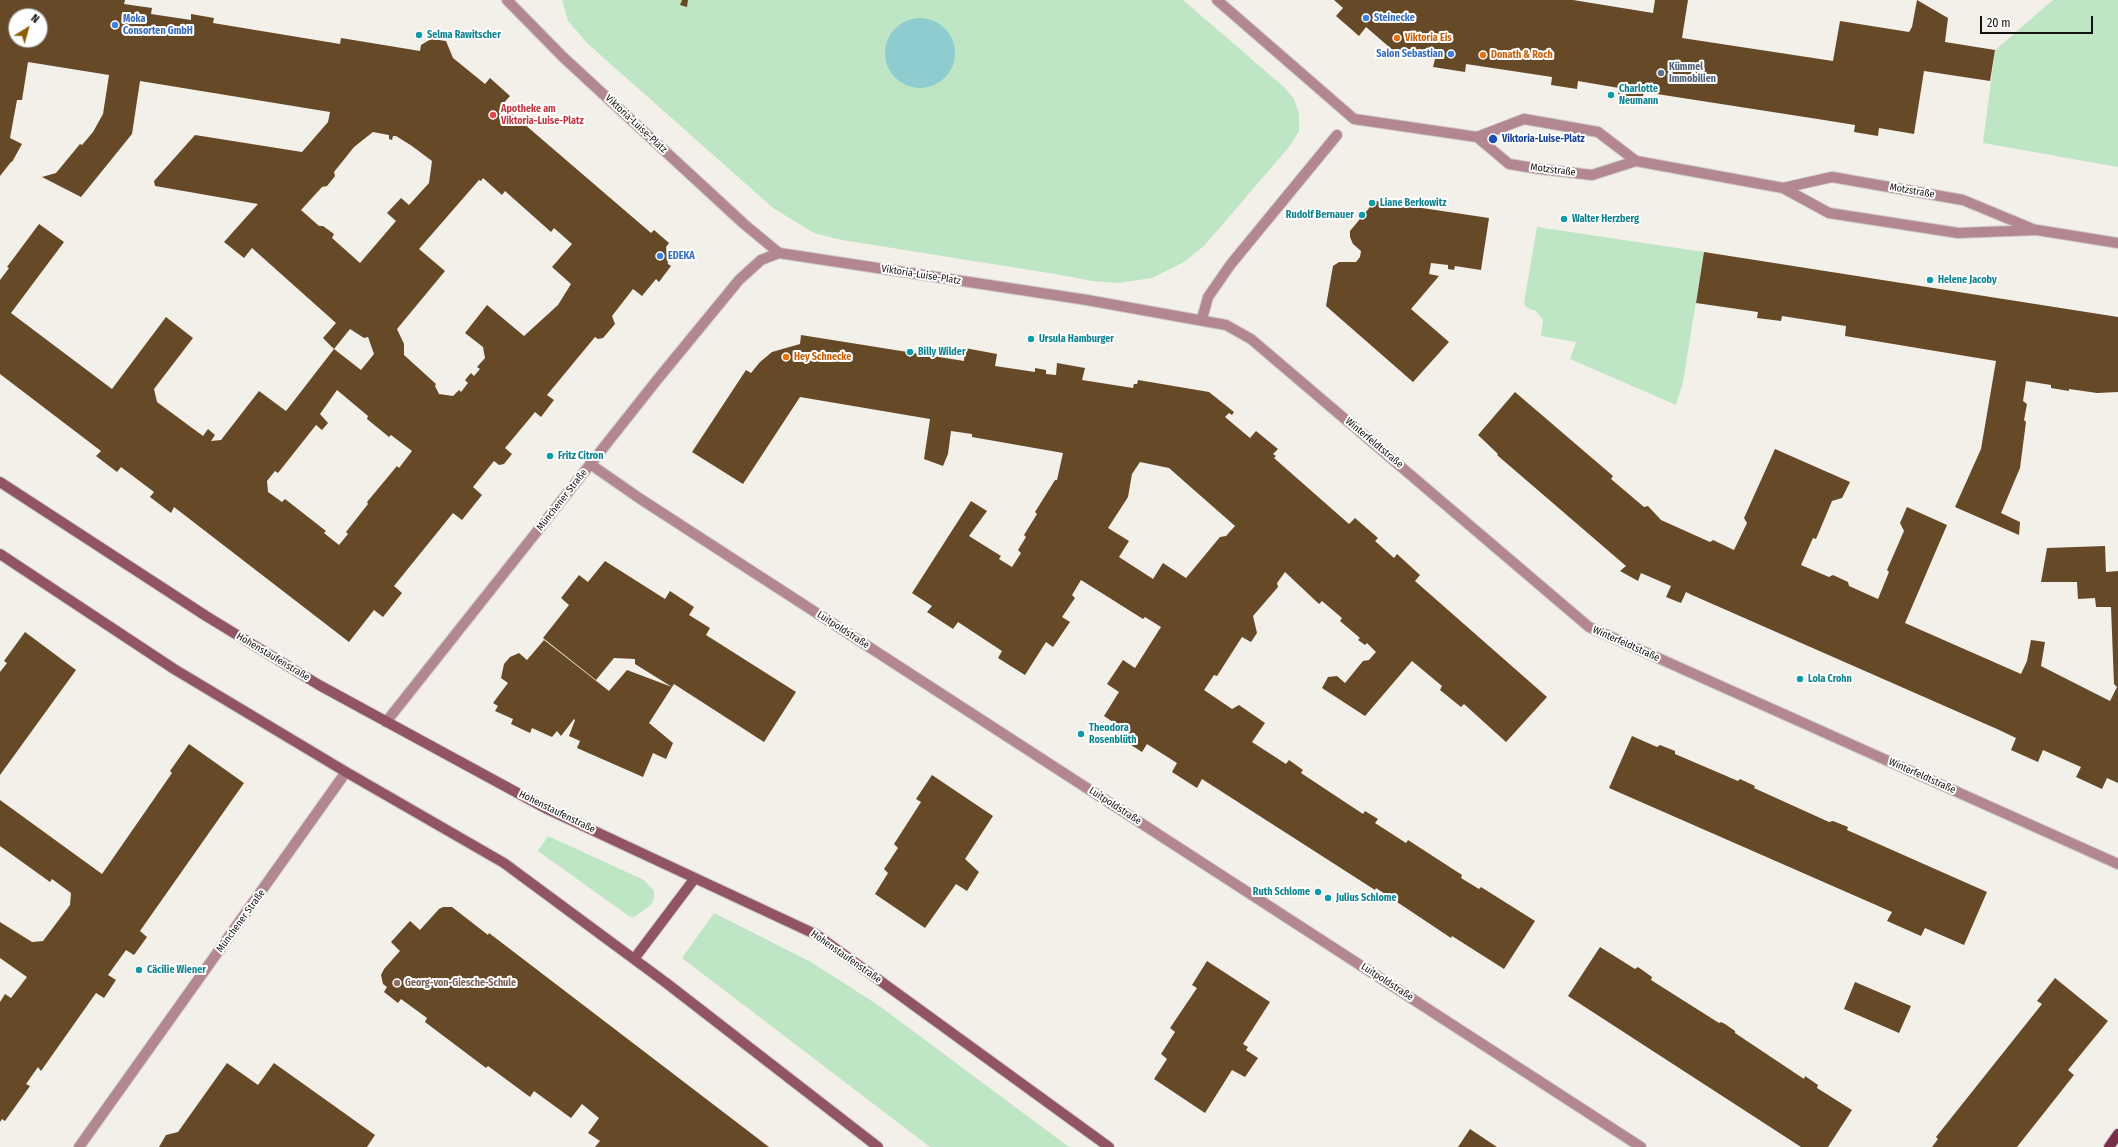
<!DOCTYPE html>
<meta charset="utf-8">
<style>
body{margin:0}
#map{position:relative;width:2118px;height:1147px;overflow:hidden;background:#f3f0e9;font-family:"Fira Sans Condensed",sans-serif}
canvas{display:block}
.north{position:absolute;left:8px;top:8px;width:40px;height:40px;box-sizing:border-box;background:#fff;border:1px solid #a1a09f;border-radius:50%;rotate:37deg;font-size:11px;font-weight:700;line-height:16px;text-align:center;color:#131210}
.north::after{content:'';display:block;margin:auto;width:14px;height:18px;background:#8a5f00;clip-path:polygon(50% 0,100% 100%,50% 72%,0 100%)}
.scale{position:absolute;left:1980px;top:16px;width:113px;height:18px;box-sizing:border-box;border:2px solid #131210;border-top:0;padding-left:5px;font-size:12px;line-height:14px;white-space:nowrap;color:#131210;-webkit-text-stroke:3px #fff;paint-order:stroke}
</style>
<div id="map">
<canvas width="2118" height="1147"></canvas>
<div class="north">N</div>
<div class="scale">20 m</div>
</div>
<script>
const g = document.querySelector('canvas').getContext('2d');
g.lineJoin = 'round';
function paint(path, color) { g.fillStyle = color; g.fill(path, 'evenodd'); }
const poly = rows => new Path2D(rows.map(r => 'M' + r).join(''));
function stroke(path, color, width, dash) { g.strokeStyle = color; g.lineWidth = width; g.lineCap = dash ? 'butt' : 'round'; g.setLineDash(dash || []); g.stroke(path); }
function label(font, color, halo, rows, align = 'center') {
  g.font = font + ' "Fira Sans Condensed",sans-serif'; g.lineWidth = 4; g.setLineDash([]); g.textBaseline = 'middle'; g.strokeStyle = halo; g.fillStyle = color; for (const [text, x, y, turn = 0] of rows) {
    g.save(); g.translate(x, y); g.rotate((+turn || 0) * Math.PI / 180); g.textAlign = isNaN(turn) ? turn : align; if (halo) g.strokeText(text, 0, 0); g.fillText(text, 0, 0); g.restore();
  }
}
const green = poly([
 [562,0,1183,0,1284,87,1294,99,1299,114,1299,131,1289,147,1204,246,1184,262,1152,278,1118,283,1092,281,1055,274,842,240,814,233,773,208,587,43,568,21],
 [2053,0,2118,0,2118,167,1983,143,1995,50],
 [1537,227,1704,252,1683,382,1676,405,1570,359,1576,342,1541,336,1543,320,1535,310,1532,310,1526,307,1524,302],
 [548,836,644,880,654,891,654,898,651,905,634,917,630,917,538,851],
 [714,913,811,962,878,1005,1069,1147,930,1147,682,958]
]);
const water = poly([
 '885 53a35 35 0 1 1 70 0a35 35 0 1 1-70 0Z'
]);
const building = poly([
 [0,0,125,0,124,4,152,8,151,14,191,20,191,14,214,18,213,23,340,44,341,38,420,51,421,45,431,39,446,41,453,58,485,84,490,78,510,96,502,105,651,233,654,230,669,243,666,247,668,264,671,266,659,282,656,279,642,296,633,289,612,316,615,324,603,338,598,339,595,337,547,395,554,400,541,417,535,412,505,448,512,454,504,464,499,465,494,461,473,487,482,495,462,520,453,513,394,586,402,593,383,617,374,610,349,642,174,507,171,513,150,497,154,492,121,467,117,472,96,456,101,451,0,374,0,280,9,268,7,267,39,224,64,242,11,313,112,389,166,317,193,338,154,389,157,402,203,436,208,429,215,435,211,441,221,440,259,391,286,411,334,349,323,338,336,323,252,248,244,258,224,242,258,204,155,186,154,181,195,135,302,152,328,122,330,112,140,81,132,134,81,197,42,177,56,173,80,144,82,145,93,132,103,114,109,75,28,62,22,100,17,100,10,138,22,144,12,162,11,162,0,176],
 [16,16,40,16,40,40,16,40],
 [373,132,389,135,389,139,392,140,393,136,396,136,412,146,432,161,429,183,409,205,401,198,387,213,396,221,360,263,332,238,334,234,323,226,319,226,301,210,322,187,327,186,335,176,334,172,354,147],
 [483,178,502,195,505,191,551,232,554,228,572,244,552,267,571,284,558,305,524,336,487,305,465,333,483,347,485,358,477,367,480,369,474,376,471,373,465,380,468,383,461,392,459,390,453,396,439,394,435,386,436,384,404,355,404,344,397,329,445,271,419,249,479,180,481,181],
 [350,329,364,338,368,337,374,354,361,370,334,349],
 [337,390,368,416,367,419,389,437,391,435,412,451,399,468,397,466,367,502,368,504,346,532,348,534,339,545,324,533,326,531,285,499,282,502,268,492,267,481,275,471,278,473,316,425,322,430,328,423,320,414],
 [682,0,688,0,687,7,680,5],
 [1334,0,1573,0,1653,13,1655,0,1688,0,1682,38,1833,61,1840,21,1909,32,1912,27,1917,0,1948,18,1945,42,1995,50,1990,81,1924,71,1914,134,1879,128,1878,136,1854,132,1855,125,1824,120,1644,92,1642,100,1618,96,1619,88,1578,81,1577,89,1551,85,1552,77,1466,64,1465,72,1433,67,1435,59,1395,52,1366,27,1359,36,1336,16,1343,8],
 [1375,201,1489,218,1481,270,1455,266,1454,270,1448,269,1448,265,1431,263,1429,274,1439,276,1411,309,1449,342,1413,382,1326,306,1333,266,1339,262,1356,262,1360,257,1361,251,1353,244,1350,237,1350,231],
 [1704,252,2118,317,2118,392,2097,393,2069,389,2069,391,2051,388,2051,385,2026,381,2023,401,2027,404,2024,420,2026,422,2020,468,2001,513,2020,522,2019,535,1955,507,1981,449,1996,361,1845,336,1846,326,1782,316,1781,321,1757,318,1758,312,1696,303],
 [801,335,964,361,965,348,997,354,995,366,1035,372,1035,368,1046,370,1046,374,1056,375,1057,363,1085,368,1082,380,1133,388,1134,384,1137,384,1138,380,1209,392,1234,412,1232,415,1229,413,1225,417,1250,438,1256,431,1278,449,1273,454,1276,456,1274,458,1349,524,1355,518,1378,538,1375,541,1394,558,1397,554,1420,575,1415,581,1547,697,1506,742,1464,704,1461,707,1440,690,1442,686,1412,661,1365,716,1322,688,1328,677,1337,676,1345,683,1363,661,1369,660,1376,652,1367,643,1365,645,1358,640,1360,638,1340,621,1342,618,1322,601,1319,604,1285,572,1277,583,1278,587,1253,616,1257,633,1251,642,1242,637,1217,676,1214,675,1204,690,1232,709,1239,705,1265,723,1252,742,1286,764,1289,760,1303,770,1301,773,1363,814,1365,811,1378,819,1375,823,1406,843,1408,840,1462,875,1461,878,1479,889,1481,887,1535,921,1504,969,1452,936,1451,938,1376,888,1375,890,1202,779,1197,788,1172,772,1177,763,1147,744,1142,752,1117,736,1122,728,1104,716,1119,692,1107,684,1123,660,1135,668,1161,627,1145,617,1143,619,1081,580,1072,595,1075,598,1062,617,1070,622,1053,647,1046,642,1025,675,998,658,1002,651,958,622,953,629,927,612,932,606,912,593,971,501,987,511,969,536,1001,556,999,559,1012,567,1021,553,1018,550,1026,537,1024,535,1037,514,1035,512,1055,480,1057,480,1063,453,972,437,972,434,951,431,948,454,943,466,924,459,930,419,800,397,743,484,692,452,746,370,751,373,760,362,772,352,800,344],
 [1140,462,1169,468,1235,526,1226,536,1220,537,1186,578,1163,563,1153,579,1119,557,1129,541,1108,528,1128,497,1132,474],
 [1515,392,1613,476,1611,479,1644,507,1648,506,1661,520,1710,542,1713,540,1734,550,1747,523,1744,518,1775,449,1850,482,1842,498,1832,501,1816,539,1813,538,1801,565,1829,577,1833,575,1848,582,1849,586,1878,599,1889,572,1887,570,1904,531,1900,523,1907,507,1947,525,1905,623,2021,674,2027,661,2031,640,2045,642,2041,666,2110,701,2117,687,2114,684,2111,607,2096,607,2095,598,2078,599,2077,582,2041,582,2047,548,2105,546,2106,572,2118,571,2118,783,2107,778,2102,789,2076,777,2081,767,2043,750,2038,762,2011,750,2016,738,1997,729,1692,595,1686,592,1681,603,1666,597,1671,586,1641,573,1638,581,1620,571,1626,566,1497,455,1498,454,1478,435],
 [605,561,665,599,670,591,694,607,689,615,710,628,706,635,796,692,764,742,674,684,649,723,673,743,666,759,653,753,643,777,577,748,580,741,569,736,575,720,574,719,561,736,557,731,552,737,532,728,530,733,511,724,513,719,495,711,498,706,493,703,508,683,501,678,504,664,510,657,519,653,527,660,544,640,609,691,627,670,672,687,635,664,635,659,614,658,596,680,543,638,569,605,561,598,579,575,588,582],
 [25,632,76,670,0,775,0,672,7,663,4,661],
 [1632,736,1657,747,1660,745,1675,751,1675,754,1738,781,1740,779,1755,786,1754,788,1829,822,1833,821,1848,827,1847,830,1987,892,1964,945,1925,928,1921,936,1887,921,1892,912,1609,788],
 [189,744,244,783,140,931,147,937,134,955,126,950,108,975,116,980,104,998,96,993,41,1071,38,1067,26,1084,30,1086,5,1121,2,1119,0,1122,0,1002,5,994,11,998,27,977,0,958,0,922,32,942,43,941,70,905,71,893,52,879,50,882,0,846,0,800,102,874,172,773,170,771],
 [932,775,993,816,965,859,979,872,967,891,956,884,925,928,875,894,888,873,884,869,898,848,894,844,921,802,916,799],
 [443,907,452,907,488,935,489,933,769,1147,595,1147,600,1141,588,1133,599,1118,582,1104,571,1118,534,1091,530,1097,488,1066,486,1068,425,1022,427,1018,401,999,398,1003,384,992,387,987,383,984,381,975,384,969,400,951,391,942,410,921,420,930,439,909],
 [1600,947,1635,969,1638,967,1652,977,1651,980,1719,1023,1721,1022,1725,1024,1735,1031,1735,1033,1804,1079,1805,1076,1818,1085,1817,1088,1852,1110,1828,1147,1801,1147,1568,996],
 [1207,961,1270,1002,1243,1044,1248,1047,1246,1050,1258,1058,1245,1077,1232,1070,1205,1113,1154,1079,1167,1059,1161,1054,1175,1032,1170,1028,1197,988,1192,985],
 [2055,978,2108,1021,2068,1070,2074,1075,2017,1147,1932,1147,1938,1139,1936,1137,2042,1004,2037,1001],
 [1855,982,1911,1006,1899,1033,1844,1009],
 [227,1063,258,1085,274,1063,375,1135,367,1147,159,1147,166,1135,178,1132],
 [1470,1129,1497,1147,1458,1147]
]);
const pedestrian = poly([
 [507,0,563,57,744,224,779,253],
 [1202,319,1208,297,1231,264,1337,135]
]);
const minor = poly([
 [1217,0,1354,119,1477,137,1524,119,1547,123,1598,132,1636,161,1783,188,1829,213,1958,233,2037,230,2118,243],
 [1477,137,1509,164,1540,169,1592,175,1636,161],
 [1783,188,1832,177,1963,200,2033,229],
 [590,464,639,498,1641,1147],
 [386,722,657,380,739,280,761,260,779,253,1087,300,1226,325,1251,339,1589,627,2118,864],
 [79,1147,346,772]
]);
const secondary = poly([
 [0,482,206,616,319,685,547,809,817,935,1109,1147],
 [0,554,174,669,346,772,504,863,665,982,878,1147],
 [634,959,695,878]
]);
const primary = poly([
 [2109,1147,2118,1134]
]);
const markers = [
 [1366,18,4,"#3f7fe0"],
 [115,25,4,"#3f7fe0"],
 [419,35,4,"#0f9aa8"],
 [1397,38,4,"#e8710a"],
 [1451,54,4,"#3f7fe0"],
 [1483,55,4,"#e8710a"],
 [1661,73,4,"#5c6f8a"],
 [1611,95,4,"#0f9aa8"],
 [493,115,4,"#e0444e"],
 [1493,139,5,"#1a4fb4"],
 [1372,203,4,"#0f9aa8"],
 [1362,215,4,"#0f9aa8"],
 [1564,219,4,"#0f9aa8"],
 [660,256,4,"#3f7fe0"],
 [1930,280,4,"#0f9aa8"],
 [1031,339,4,"#0f9aa8"],
 [910,352,4,"#0f9aa8"],
 [786,357,4,"#e8710a"],
 [550,456,4,"#0f9aa8"],
 [1800,679,4,"#0f9aa8"],
 [1081,734,4,"#0f9aa8"],
 [1318,892,4,"#0f9aa8"],
 [1328,898,4,"#0f9aa8"],
 [139,970,4,"#0f9aa8"],
 [397,983,4,"#8d6e63"]
];
const shopNames = [
 ["Steinecke",1374,18],
 ["Moka",123,19],
 ["Consorten GmbH",123,31],
 ["Salon Sebastian",1443,54,"right"],
 ["EDEKA",668,256]
];
const cultureNames = [
 ["Selma Rawitscher",427,35],
 ["Charlotte",1619,89],
 ["Neumann",1619,101],
 ["Liane Berkowitz",1380,203],
 ["Rudolf Bernauer",1354,215,"right"],
 ["Walter Herzberg",1572,219],
 ["Helene Jacoby",1938,280],
 ["Ursula Hamburger",1039,339],
 ["Billy Wilder",918,352],
 ["Fritz Citron",558,456],
 ["Lola Crohn",1808,679],
 ["Theodora",1089,728],
 ["Rosenblüth",1089,740],
 ["Ruth Schlome",1310,892,"right"],
 ["Julius Schlome",1336,898],
 ["Cäcilie Wiener",147,970]
];
const foodNames = [
 ["Viktoria Eis",1405,38],
 ["Donath & Roch",1491,55],
 ["Hey Schnecke",794,357]
];
const serviceNames = [
 ["Kümmel",1669,67],
 ["Immobilien",1669,79]
];
const healthNames = [
 ["Apotheke am",501,109],
 ["Viktoria-Luise-Platz",501,121]
];
const streetNames = [
 ["Viktoria-Luise-Platz",636,124,43],
 ["Motzstraße",1553,170,7],
 ["Motzstraße",1912,191,10],
 ["Viktoria-Luise-Platz",921,275,9],
 ["Winterfeldtstraße",1374,443,40],
 ["Münchener Straße",562,500,-52],
 ["Luitpoldstraße",843,630,33],
 ["Winterfeldtstraße",1626,644,24],
 ["Hohenstaufenstraße",273,657,31],
 ["Winterfeldtstraße",1922,776,24],
 ["Luitpoldstraße",1115,806,33],
 ["Hohenstaufenstraße",557,812,26],
 ["Münchener Straße",241,921,-54],
 ["Hohenstaufenstraße",846,957,35],
 ["Luitpoldstraße",1387,982,33]
];
const transitNames = [
 ["Viktoria-Luise-Platz",1502,139]
];
const educationNames = [
 ["Georg-von-Giesche-Schule",405,983]
];
paint(green, '#bee6c4');
paint(water, '#8fccd0');
paint(building, '#664927');
stroke(pedestrian, '#cfccc6', 12);
stroke(minor, '#cfccc6', 12);
stroke(secondary, '#cfccc6', 12);
stroke(primary, '#cfccc6', 12);
stroke(pedestrian, '#b28791', 10);
stroke(minor, '#b28791', 10);
stroke(secondary, '#915465', 10);
stroke(primary, '#772e46', 10);
for (const [x, y, r, color] of markers) { const dot = new Path2D(); dot.arc(x, y, r, 0, 2 * Math.PI); g.fillStyle = color; g.fill(dot); stroke(dot, '#fff', 1.5); }
label('bold 10px', '#366cbe', '#fff', shopNames, 'left');
label('bold 10px', '#0d838f', '#fff', cultureNames, 'left');
label('bold 10px', '#c56008', '#fff', foodNames, 'left');
label('bold 10px', '#4e5e75', '#fff', serviceNames, 'left');
label('bold 10px', '#be3a42', '#fff', healthNames, 'left');
label('10px', '#131210', '#fff', streetNames);
label('bold 10px', '#164399', '#fff', transitNames, 'left');
label('bold 10px', '#785e54', '#fff', educationNames, 'left');
</script>
